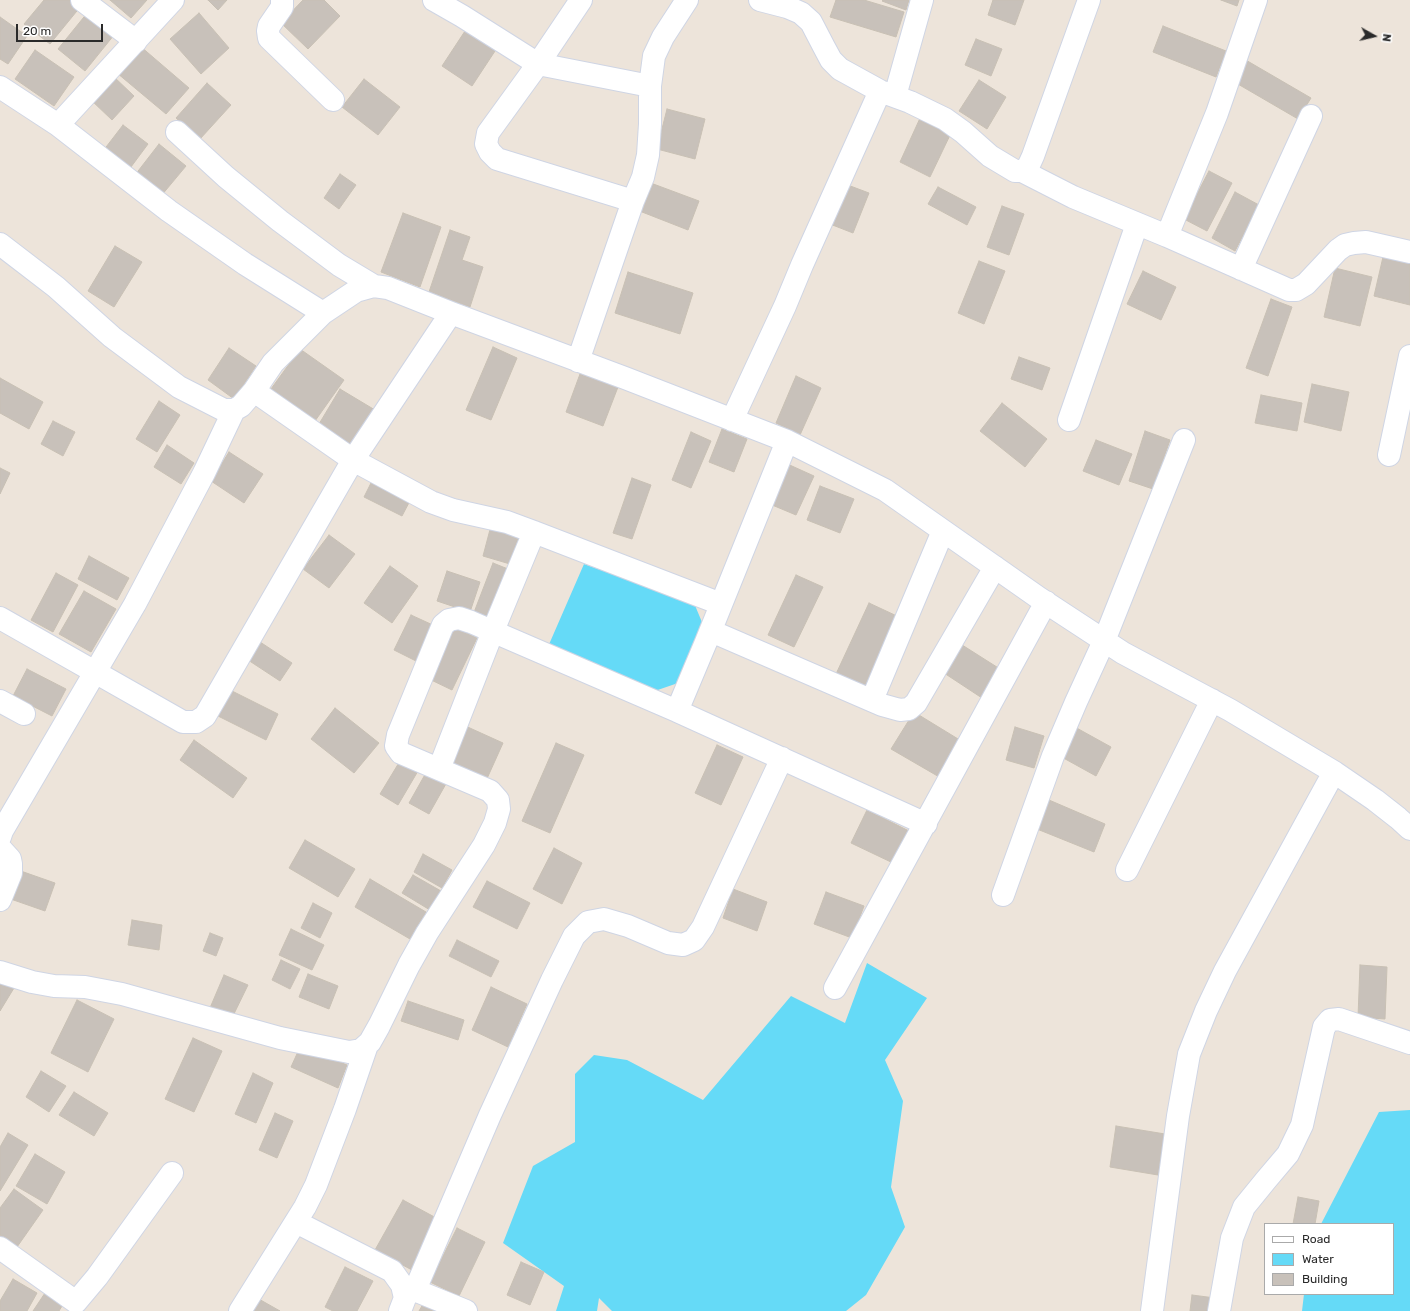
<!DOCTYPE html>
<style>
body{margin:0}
#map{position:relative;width:1410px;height:1311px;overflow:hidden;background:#ede4da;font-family:Rubik,sans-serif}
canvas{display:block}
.legend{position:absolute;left:1264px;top:1223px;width:130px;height:72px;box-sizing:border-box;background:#fff;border:1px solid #aaa;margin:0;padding:5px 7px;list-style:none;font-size:12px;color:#2a2a2a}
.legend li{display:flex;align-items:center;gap:8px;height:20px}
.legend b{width:20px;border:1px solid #aaa}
.north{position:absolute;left:1354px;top:16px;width:40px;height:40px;-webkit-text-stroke:3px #fff;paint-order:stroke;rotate:98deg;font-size:11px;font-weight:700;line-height:16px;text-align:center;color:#2a2a2a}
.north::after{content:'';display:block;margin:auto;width:14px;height:18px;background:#2a2a2a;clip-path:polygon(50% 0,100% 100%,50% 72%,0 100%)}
.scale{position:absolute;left:16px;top:24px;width:87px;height:18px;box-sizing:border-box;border:2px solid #2a2a2a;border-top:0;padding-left:5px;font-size:12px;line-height:14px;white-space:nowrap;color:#2a2a2a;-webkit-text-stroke:3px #fff;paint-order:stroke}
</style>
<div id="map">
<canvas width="1410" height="1311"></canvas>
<ul class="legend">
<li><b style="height:5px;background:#fff"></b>Road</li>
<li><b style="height:11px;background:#65daf7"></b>Water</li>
<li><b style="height:11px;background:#c8c1ba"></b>Building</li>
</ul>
<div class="north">N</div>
<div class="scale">20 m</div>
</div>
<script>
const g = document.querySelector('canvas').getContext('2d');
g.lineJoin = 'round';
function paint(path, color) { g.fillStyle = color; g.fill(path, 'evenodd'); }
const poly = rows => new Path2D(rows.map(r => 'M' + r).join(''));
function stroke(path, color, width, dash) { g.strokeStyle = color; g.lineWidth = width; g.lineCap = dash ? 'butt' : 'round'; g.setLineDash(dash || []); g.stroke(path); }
const water = poly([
 [584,564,694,603,704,627,678,683,646,694,547,649],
 [867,963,927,998,885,1060,903,1101,891,1187,905,1227,866,1295,846,1311,612,1311,599,1298,597,1311,556,1311,564,1286,503,1243,533,1166,575,1142,575,1074,594,1055,627,1060,703,1100,791,996,845,1023],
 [1410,1110,1410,1311,1302,1311,1304,1294,1393,1294,1393,1224,1321,1224,1379,1112]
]);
const building = poly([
 [44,0,73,0,81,6,50,44,24,24,44,0],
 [110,0,147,0,131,18,110,0],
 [208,0,227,0,218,10,208,0],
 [303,0,324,0,340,16,308,49,281,23,303,0],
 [836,0,864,0,904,12,896,37,830,17,836,0],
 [883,0,909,0,906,10,882,1,883,0],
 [993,0,1024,0,1015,25,988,15,993,0],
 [1221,0,1239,0,1237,6,1221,0],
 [88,12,114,35,85,71,58,49,88,12],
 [199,13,229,48,201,74,170,39,199,13],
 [0,17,27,36,8,64,0,59,0,17],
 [1163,26,1226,51,1216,77,1153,52,1163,26],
 [467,28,497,48,472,86,442,66,467,28],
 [976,39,1002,49,991,76,965,65,976,39],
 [140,46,189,88,166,114,117,73,140,46],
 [35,50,74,77,54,106,15,79,35,50],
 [1244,59,1311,98,1298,119,1231,80,1244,59],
 [112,75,134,96,112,120,90,99,112,75],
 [364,79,400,107,378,135,342,107,364,79],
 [979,80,1006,97,987,129,959,111,979,80],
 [207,83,231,105,200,139,176,118,207,83],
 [667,109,705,119,695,159,657,149,667,109],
 [921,116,952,131,930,177,900,162,921,116],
 [123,125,148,144,128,171,103,151,123,125],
 [159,144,186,166,161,196,135,175,159,144],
 [1209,171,1232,183,1207,231,1184,219,1209,171],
 [340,174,356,185,339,209,324,198,340,174],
 [648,182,699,201,688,230,637,210,648,182],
 [845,184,869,193,853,233,830,224,845,184],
 [938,187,976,207,967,225,928,204,938,187],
 [1235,192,1259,205,1235,251,1212,238,1235,192],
 [1002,206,1024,214,1009,255,987,247,1002,206],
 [403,213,441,227,420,287,381,272,403,213],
 [450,230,470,237,462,260,483,267,470,307,429,292,450,230],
 [115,246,142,262,114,307,88,291,115,246],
 [1383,257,1410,263,1410,305,1374,296,1383,257],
 [979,261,1005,271,984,324,958,313,979,261],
 [1335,268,1372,277,1360,326,1324,317,1335,268],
 [1143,271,1176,287,1161,320,1127,304,1143,271],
 [628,272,693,293,680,334,615,313,628,272],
 [1271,299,1292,307,1268,376,1246,368,1271,299],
 [493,347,517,358,491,420,466,410,493,347],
 [229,348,256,366,234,399,208,380,229,348],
 [300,349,344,380,315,421,271,389,300,349],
 [1019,357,1050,368,1042,390,1011,379,1019,357],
 [580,374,618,387,603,426,566,412,580,374],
 [796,376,821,388,800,435,776,423,796,376],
 [0,378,43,402,29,429,0,413,0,378],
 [1312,384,1349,392,1341,431,1304,422,1312,384],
 [340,389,375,410,351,450,316,429,340,389],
 [1261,395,1302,403,1297,431,1255,423,1261,395],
 [159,401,180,415,157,452,136,439,159,401],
 [1002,403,1047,439,1025,467,980,431,1002,403],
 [53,421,75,432,63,456,41,444,53,421],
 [722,429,747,439,734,472,709,462,722,429],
 [1145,431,1170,440,1153,489,1129,481,1145,431],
 [691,432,711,441,691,488,672,480,691,432],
 [1096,440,1132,454,1119,485,1083,471,1096,440],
 [167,445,194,463,181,484,154,467,167,445],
 [229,452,263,474,244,503,211,481,229,452],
 [783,462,814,476,796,515,765,502,783,462],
 [0,468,10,473,0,494,0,468],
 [375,475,413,495,402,516,364,497,375,475],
 [632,478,651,485,632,539,613,533,632,478],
 [820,486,854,499,840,533,807,520,820,486],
 [492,522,521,530,510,564,483,556,492,522],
 [329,535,355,554,329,588,303,569,329,535],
 [89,556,129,578,117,600,78,579,89,556],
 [493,563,508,569,489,620,473,615,493,563],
 [390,566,418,586,392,623,364,603,390,566],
 [447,571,480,582,470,612,437,601,447,571],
 [56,573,78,585,53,632,31,620,56,573],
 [796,575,823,587,794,647,768,635,796,575],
 [84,591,116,609,91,652,59,634,84,591],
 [869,603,899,617,865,688,836,674,869,603],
 [411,615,435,626,418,662,394,650,411,615],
 [450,625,477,638,452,690,425,677,450,625],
 [257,640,292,663,280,681,245,658,257,640],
 [959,643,1000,669,982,698,941,671,959,643],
 [27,669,66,689,52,716,13,696,27,669],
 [230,690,278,714,266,740,218,716,230,690],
 [335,708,379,743,354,773,311,739,335,708],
 [914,712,963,742,941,778,891,749,914,712],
 [461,724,503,743,485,783,443,764,461,724],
 [1073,726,1111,747,1096,776,1058,755,1073,726],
 [1015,727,1044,736,1034,768,1006,760,1015,727],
 [194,740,247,778,233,798,180,760,194,740],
 [556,743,584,755,550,833,522,821,556,743],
 [717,745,743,757,721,805,695,793,717,745],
 [400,761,418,771,398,805,380,794,400,761],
 [427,771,447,782,429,814,409,803,427,771],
 [1049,800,1105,824,1094,852,1037,829,1049,800],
 [867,810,909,831,893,863,851,843,867,810],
 [305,840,355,869,338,897,289,868,305,840],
 [554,848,582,863,562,904,533,889,554,848],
 [423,854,452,870,442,888,414,872,423,854],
 [15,869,55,883,45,911,5,897,15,869],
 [413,875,441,891,430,910,402,893,413,875],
 [370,879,426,912,410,939,355,907,370,879],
 [487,881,530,903,517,929,473,907,487,881],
 [733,889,767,902,757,931,723,918,733,889],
 [826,892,864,906,852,938,814,924,826,892],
 [313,903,332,913,320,938,301,928,313,903],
 [132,920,162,925,159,950,128,945,132,920],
 [291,929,324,945,312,970,279,955,291,929],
 [210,933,223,938,216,956,203,951,210,933],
 [457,940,499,961,491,977,449,956,457,940],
 [281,960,300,969,290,989,272,980,281,960],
 [1360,965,1387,967,1385,1019,1358,1017,1360,965],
 [308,974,338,986,329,1009,299,997,308,974],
 [224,975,248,985,230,1022,207,1015,224,975],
 [0,979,14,988,0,1011,0,979],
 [491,987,527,1004,508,1047,472,1030,491,987],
 [77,1000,114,1019,88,1072,51,1053,77,1000],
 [408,1001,464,1020,458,1040,401,1021,408,1001],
 [193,1038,222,1051,194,1112,165,1099,193,1038],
 [301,1045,347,1065,338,1088,291,1067,301,1045],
 [41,1071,66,1086,49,1112,26,1097,41,1071],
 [253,1073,273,1083,256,1123,235,1114,253,1073],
 [74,1092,108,1113,94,1136,59,1115,74,1092],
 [275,1113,293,1121,277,1158,259,1150,275,1113],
 [1116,1126,1165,1134,1158,1175,1110,1167,1116,1126],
 [8,1133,28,1145,0,1191,0,1147,8,1133],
 [35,1154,65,1172,47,1204,16,1186,35,1154],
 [14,1189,43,1210,17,1247,0,1235,0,1208,14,1189],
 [1298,1197,1319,1201,1315,1224,1293,1224,1298,1197],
 [403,1200,440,1220,412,1270,375,1250,403,1200],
 [457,1228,485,1242,459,1296,430,1282,457,1228],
 [521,1262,544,1272,530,1305,507,1295,521,1262],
 [345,1267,373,1281,357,1311,333,1311,325,1307,345,1267],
 [13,1279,37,1293,27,1311,0,1311,0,1301,13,1279],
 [47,1290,65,1301,59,1311,33,1311,47,1290],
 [1192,1295,1215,1298,1213,1311,1190,1311,1192,1295],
 [257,1298,280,1311,250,1311,257,1298],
 [426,1299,450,1311,419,1311,426,1299]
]);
const minor = poly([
 [82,0,136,41],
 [282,0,282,7,269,26,268,31,269,38,333,100],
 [434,0,462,16,538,64,650,86],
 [581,0,538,64,488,133,486,144,490,152,497,159,633,201],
 [760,0,787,7,801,13,811,22,824,47,831,60,840,69,880,91,910,102,945,119,963,132,990,156,1015,171,1022,171,1028,167,1033,156,1089,0],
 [0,87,58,125,173,0],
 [895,96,922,0],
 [58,125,169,211,245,264,323,313],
 [177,132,226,177,280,221,339,265,374,286],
 [1022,171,1073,197,1167,236,1289,290,1296,290,1306,284,1338,250,1345,245,1354,243,1366,242,1410,252],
 [1167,236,1217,113,1256,0],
 [0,244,56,287,112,337,179,387,224,410,234,410,241,406,254,391,273,363,323,313,356,291,374,286,388,288,451,313,625,378,787,441,885,490,1039,598,1123,653,1230,710,1334,772,1375,800,1398,818,1410,829],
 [1241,269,1311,116],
 [451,313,353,460,431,502,453,510,507,522,534,532,721,604],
 [578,361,633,201,643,177,648,155,650,124,650,86,654,56,663,37,687,0],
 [732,420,785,306,802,265,880,91],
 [1069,420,1137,224],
 [1389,455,1410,356],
 [0,618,183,722,196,722,205,716,353,460,254,391],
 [711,631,882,705,900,710,909,709,916,703,995,567],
 [872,700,943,531],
 [0,701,24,714],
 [677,711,926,824],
 [439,769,493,631,534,532],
 [0,837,2,831,135,604,204,473,234,410],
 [0,848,10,859,11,864,11,873,0,900],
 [1127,870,1212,700],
 [1003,895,1053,756,1076,702,1104,641,1184,440],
 [0,972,32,982,54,986,85,987,122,994,280,1038,349,1052,361,1050,370,1042,379,1026,409,965,427,933,484,845,495,823,499,809,498,800,490,791,401,753,396,746,398,735,443,625,449,620,459,618,471,622,677,711,706,642,787,441],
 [835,988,1046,602],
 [296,1222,392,1271,402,1285,405,1298,400,1311],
 [0,1248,76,1302,97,1277,172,1173],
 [402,1285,466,1311],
 [415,1290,490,1115,552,980,574,936,588,922,604,919,628,926,668,943,683,945,694,940,703,927,782,758],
 [240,1311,305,1207,316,1185,345,1109,367,1045],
 [1152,1311,1178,1116,1189,1054,1206,1011,1225,971,1334,772],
 [1219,1311,1232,1238,1244,1207,1266,1180,1288,1154,1302,1125,1324,1027,1330,1020,1339,1019,1410,1043]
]);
paint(water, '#65daf7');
paint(building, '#c8c1ba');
stroke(building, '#c8c0b4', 1);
stroke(minor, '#cfd5e4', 24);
stroke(minor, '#fff', 22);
</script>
